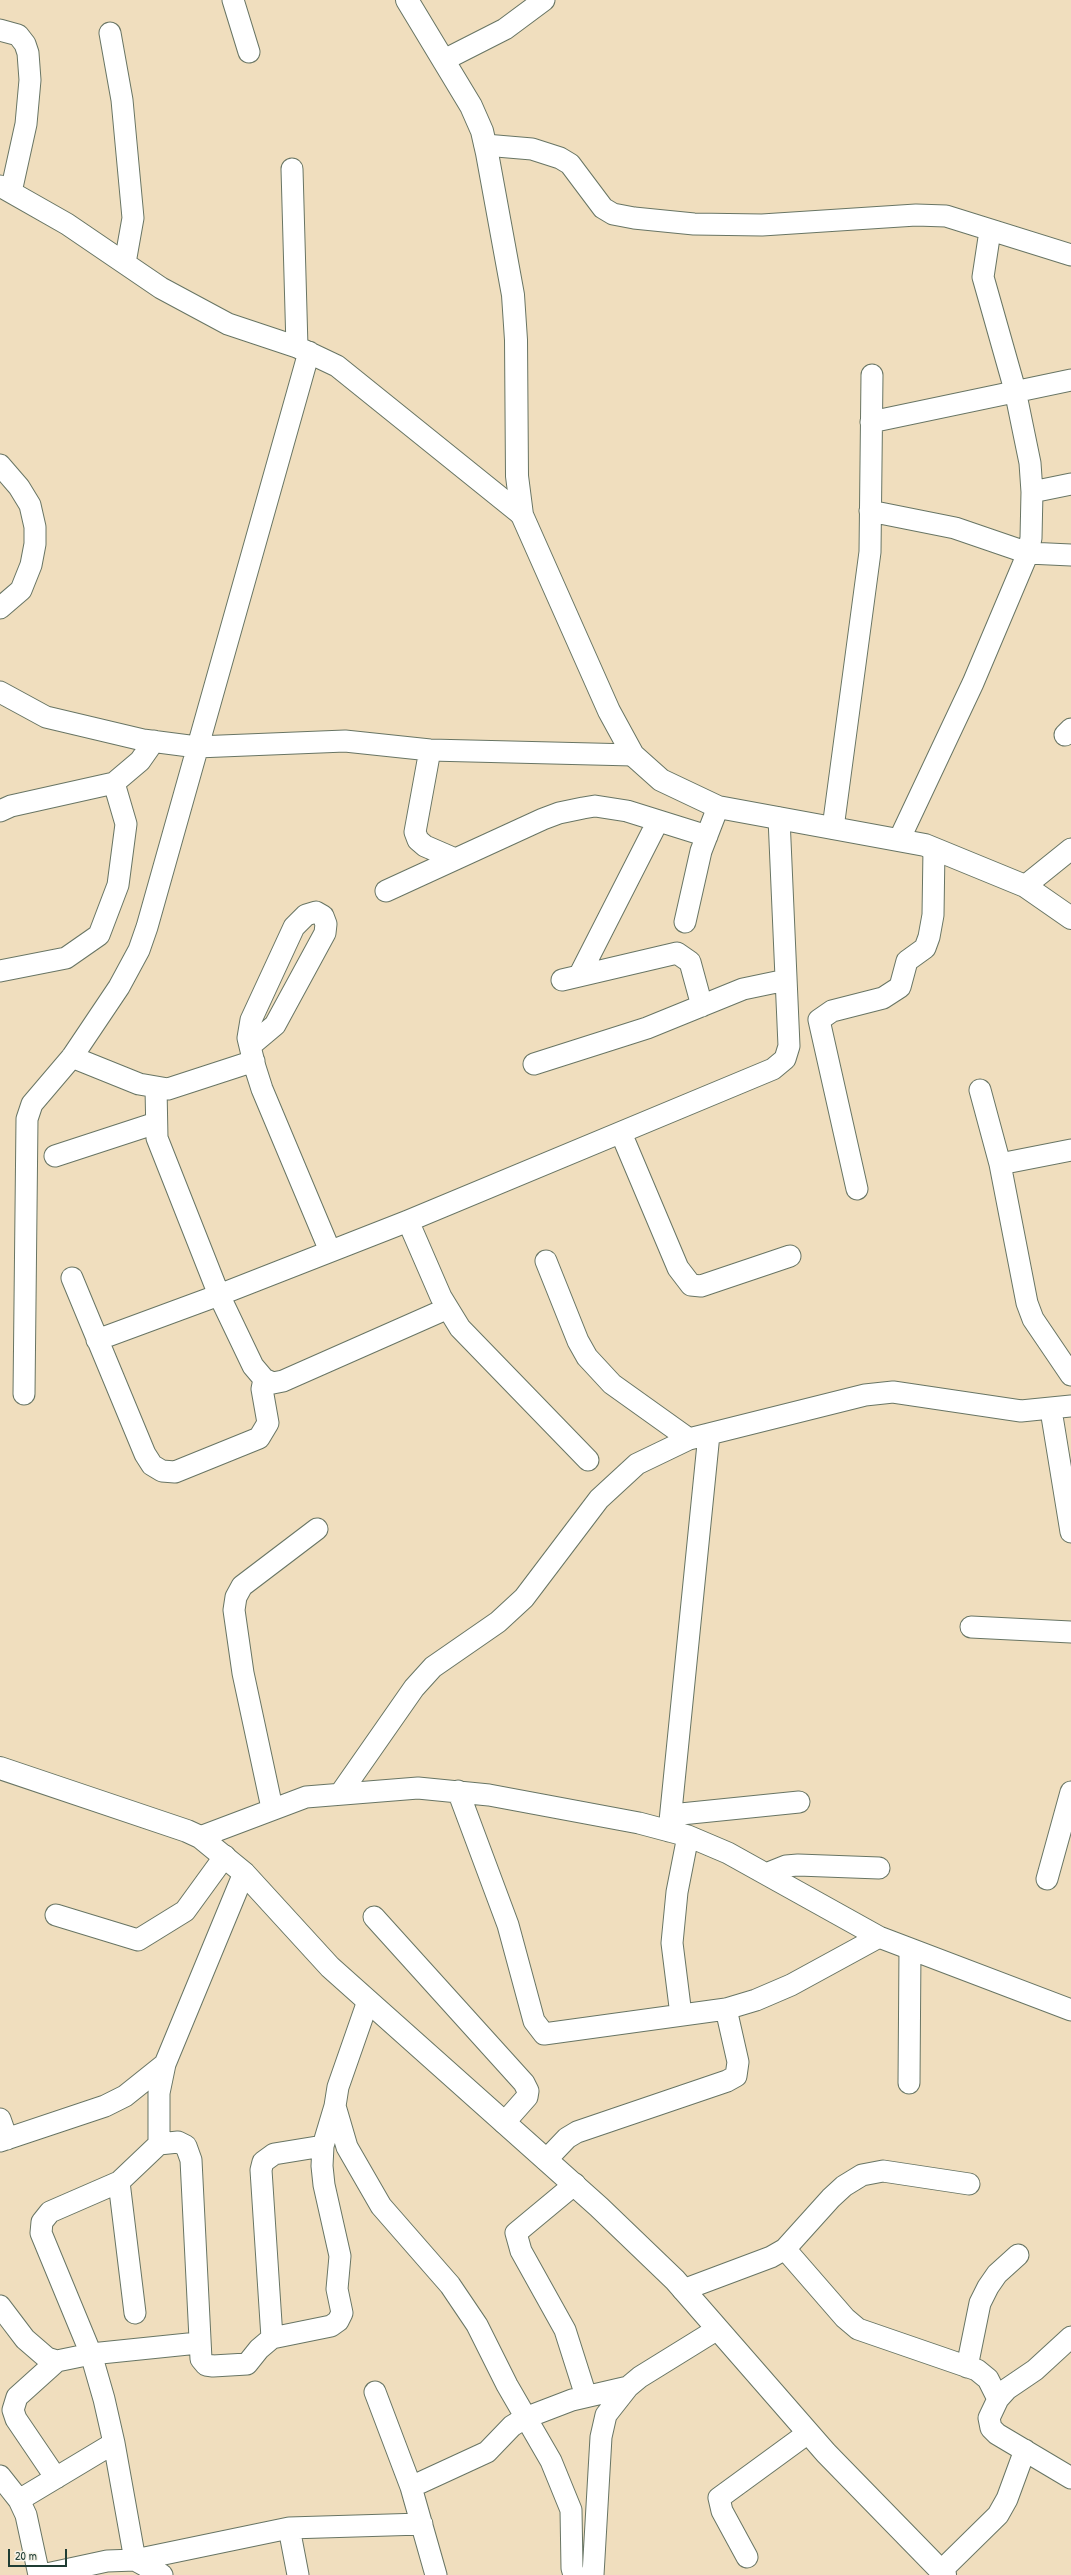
<!DOCTYPE html>
<style>
body{margin:0}
#map{position:relative;width:1071px;height:2575px;overflow:hidden;background:#f0debe;font-family:"Patrick Hand",sans-serif}
canvas{display:block}
.scale{position:absolute;left:8px;top:2549px;width:59px;height:18px;box-sizing:border-box;border:2px solid #1f3d34;border-top:0;padding-left:5px;font-size:12px;line-height:14px;white-space:nowrap;color:#1f3d34;-webkit-text-stroke:3px #f7f3e8;paint-order:stroke}
</style>
<div id="map">
<canvas width="1071" height="2575"></canvas>
<div class="scale">20 m</div>
</div>
<script>
const g = document.querySelector('canvas').getContext('2d');
g.lineJoin = 'round';
const poly = rows => new Path2D(rows.map(r => 'M' + r).join(''));
function stroke(path, color, width, dash) { g.strokeStyle = color; g.lineWidth = width; g.lineCap = dash ? 'butt' : 'round'; g.setLineDash(dash || []); g.stroke(path); }
const street = poly([
 [233,0,249,52],
 [0,30,18,35,25,44,28,53,30,80,26,124,11,192],
 [110,33,122,100,133,218,125,263],
 [444,60,505,29,544,0],
 [485,145,532,149,560,158,570,164,603,208,613,214,634,218,694,224,762,225,916,215,946,216,1071,255],
 [292,169,297,347],
 [0,186,67,224,161,288,228,324,297,347,337,366,522,515],
 [871,422,1071,380],
 [0,465,19,487,30,505,35,527,35,544,31,565,21,590,0,608],
 [1032,492,1071,484],
 [870,511,955,528,1028,553,1071,555],
 [0,692,46,717,143,740,197,747,345,741,430,750,633,755],
 [1065,735,1071,729],
 [430,750,415,832,418,840,425,846,455,859],
 [0,811,11,806,114,783,140,761,154,741],
 [833,828,870,552,872,375],
 [899,840,973,683,1028,553,1031,538,1032,492,1030,463,1015,390,983,277,990,231],
 [1025,886,1071,849],
 [386,891,543,819,559,813,583,808,595,806,627,811,707,836],
 [685,922,701,851,718,807],
 [0,971,66,958,99,935,118,885,126,824,114,783],
 [579,976,658,821],
 [562,980,677,953,690,962,702,1006],
 [250,1046,275,1025,325,933,326,924,323,916,316,912,306,915,294,927,251,1020,248,1038,255,1067,262,1089,330,1251],
 [72,1057,139,1084,168,1089,254,1061],
 [534,1064,647,1028,743,989,786,980],
 [156,1088,157,1138,219,1295,253,1366,264,1379,273,1383,283,1381,446,1309],
 [980,1090,1000,1164,1027,1303,1033,1319,1071,1375],
 [621,1133,678,1268,691,1285,701,1286,790,1256],
 [55,1156,156,1123],
 [1000,1164,1071,1150],
 [857,1189,819,1020,832,1011,883,998,900,987,907,961,925,948,929,937,933,915,934,849],
 [408,1221,441,1297,460,1328,588,1460],
 [546,1261,578,1341,587,1357,612,1384,689,1439],
 [72,1278,145,1454,152,1465,162,1471,175,1472,259,1438,268,1423,262,1389,264,1379],
 [97,1340,219,1295,408,1221,773,1069,785,1059,789,1046,779,818],
 [24,1394,27,1119,32,1104,72,1057,119,987,139,950,147,927,309,352],
 [1051,1410,1071,1532],
 [971,1627,1071,1632],
 [458,1791,508,1925,534,2021,544,2034,726,2009,756,2000,791,1985,879,1937],
 [340,1794,414,1688,433,1667,498,1622,524,1598,599,1499,637,1464,689,1439,865,1395,893,1392,1021,1411,1071,1406],
 [272,1808,243,1673,234,1610,236,1597,242,1586,317,1529],
 [671,1815,799,1802],
 [669,1831,709,1434],
 [200,1837,306,1797,418,1788,489,1795,639,1823,688,1836,728,1853,879,1937,1071,2010],
 [766,1874,786,1866,798,1865,879,1868],
 [1047,1879,1071,1792],
 [56,1915,138,1940,185,1911,225,1856],
 [374,1917,524,2083,528,2091,527,2097,504,2123],
 [368,2001,338,2087,335,2106,347,2147,381,2206,450,2285,477,2325,507,2385,551,2461,571,2510,572,2568,574,2575],
 [681,2015,672,1943,677,1892,688,1836],
 [909,2083,910,1949],
 [335,2106,323,2146,322,2166,324,2185,340,2256,337,2289,342,2313,338,2321,331,2326,272,2338,259,2349,247,2364,213,2366,206,2365,201,2359,191,2160,186,2146,178,2142,159,2144,119,2182,50,2212,42,2222,41,2233,91,2354,104,2399,114,2443,135,2560,289,2528,422,2524],
 [0,2119,7,2139],
 [0,2141,105,2106,125,2096,165,2064],
 [159,2144,159,2093,165,2064,244,1873],
 [546,2160,567,2138,577,2132,727,2081,736,2076,738,2062,726,2009],
 [119,2182,135,2313],
 [575,2184,516,2233,521,2251,565,2330,586,2396],
 [785,2249,845,2318,858,2329,977,2370,988,2379,998,2399],
 [683,2290,771,2257,785,2249,831,2198,844,2186,862,2175,883,2171,969,2184],
 [0,2306,25,2339,47,2358,57,2361,91,2354,198,2343],
 [1071,2337,1035,2370,1007,2389,998,2399,989,2418,991,2428,997,2434,1071,2478],
 [272,2338,261,2170,263,2162,274,2154,323,2146],
 [967,2367,980,2303,988,2287,997,2274,1018,2255],
 [375,2392,411,2487],
 [0,2476,19,2500,26,2515,39,2575],
 [56,2478,16,2419,13,2410,17,2397,57,2361],
 [19,2500,114,2443],
 [289,2528,298,2575],
 [747,2557,722,2511,719,2498,808,2433],
 [941,2571,998,2515,1007,2499,1025,2450],
 [42,2575,107,2561,135,2560,162,2575],
 [436,2575,411,2487,487,2452,512,2426,525,2418,572,2400,628,2387],
 [593,2575,601,2437,606,2415,628,2387,640,2377,716,2330]
]);
const secondary = poly([
 [407,0,471,106,482,131,487,153,513,295,516,340,517,476,522,515,609,711,633,755,661,780,718,807,925,845,1025,886,1071,918],
 [0,1768,187,1831,200,1837,244,1873,330,1967,599,2207,675,2280,826,2453,945,2575]
]);
stroke(street, '#687564', 23);
stroke(secondary, '#687564', 24);
stroke(street, '#fff', 21);
stroke(secondary, '#fff', 22);
</script>
